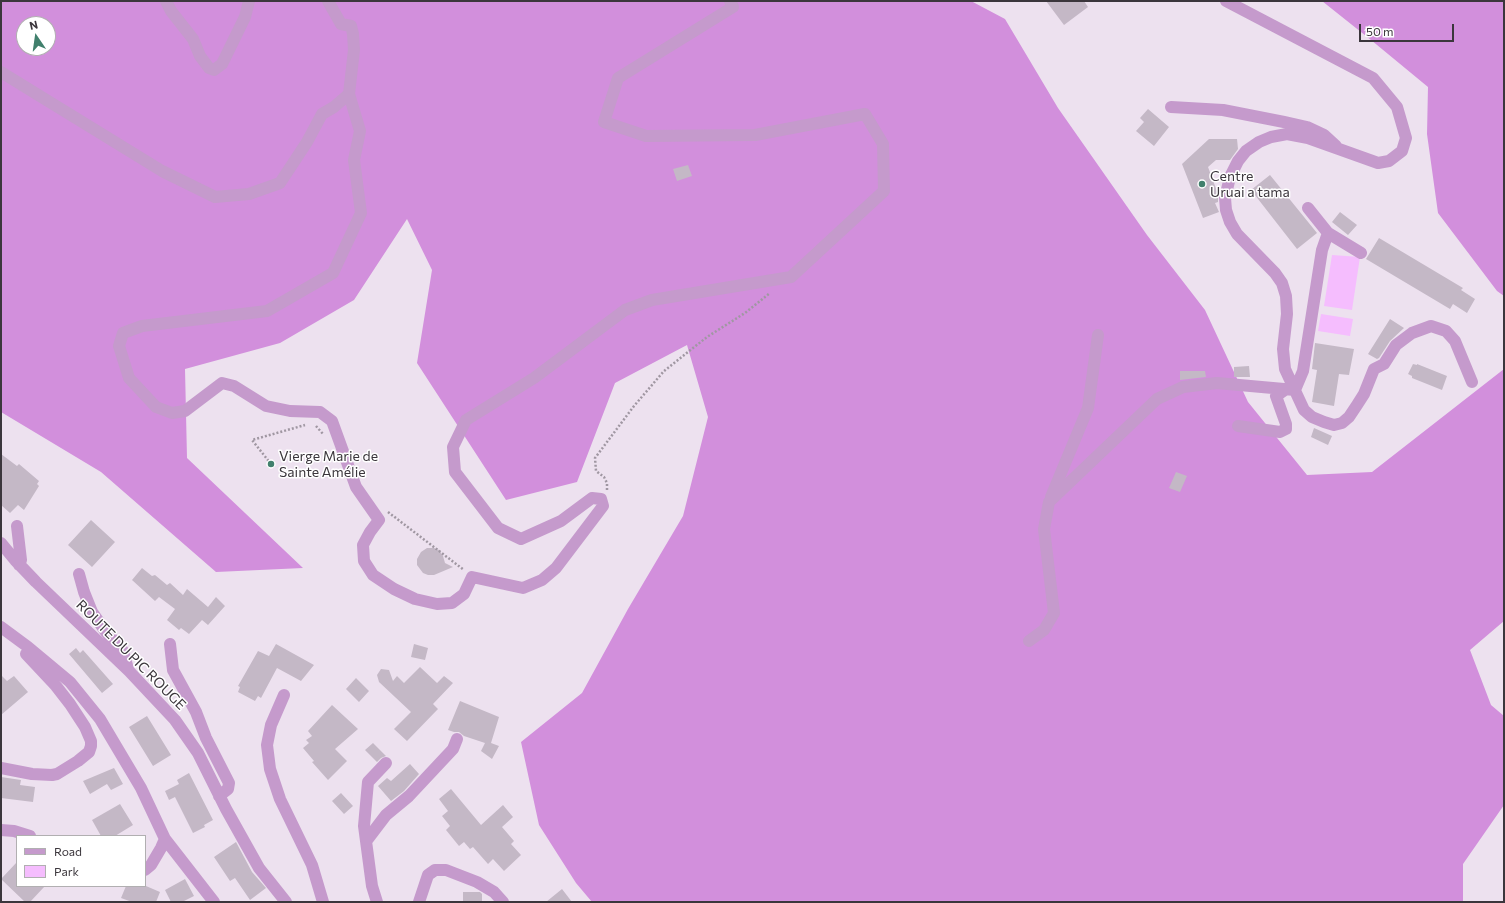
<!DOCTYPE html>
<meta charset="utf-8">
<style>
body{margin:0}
#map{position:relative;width:1505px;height:903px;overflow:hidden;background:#ede1ef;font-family:Commissioner,sans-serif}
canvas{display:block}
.frame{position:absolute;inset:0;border:2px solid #3b363c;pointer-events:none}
.legend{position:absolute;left:16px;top:835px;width:130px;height:52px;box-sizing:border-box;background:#fff;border:1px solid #b1afb1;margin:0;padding:5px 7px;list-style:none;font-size:12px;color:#3b363c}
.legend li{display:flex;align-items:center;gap:8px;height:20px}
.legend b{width:20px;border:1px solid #b1afb1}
.north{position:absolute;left:16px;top:16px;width:40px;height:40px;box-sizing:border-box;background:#fff;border:1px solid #b1afb1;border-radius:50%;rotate:347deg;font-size:11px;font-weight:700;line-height:16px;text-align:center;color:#3b363c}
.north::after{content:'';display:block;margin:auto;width:14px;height:18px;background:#41806d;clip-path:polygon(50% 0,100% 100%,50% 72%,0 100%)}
.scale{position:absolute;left:1359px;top:24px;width:95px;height:18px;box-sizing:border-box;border:2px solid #3b363c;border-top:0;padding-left:5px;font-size:12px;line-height:14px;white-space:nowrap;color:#3b363c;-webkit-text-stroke:3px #fff;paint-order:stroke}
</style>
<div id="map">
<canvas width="1505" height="903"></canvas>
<div class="frame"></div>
<ul class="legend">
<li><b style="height:5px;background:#c59acc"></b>Road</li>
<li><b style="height:11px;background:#f5bdfe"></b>Park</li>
</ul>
<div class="north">N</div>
<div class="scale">50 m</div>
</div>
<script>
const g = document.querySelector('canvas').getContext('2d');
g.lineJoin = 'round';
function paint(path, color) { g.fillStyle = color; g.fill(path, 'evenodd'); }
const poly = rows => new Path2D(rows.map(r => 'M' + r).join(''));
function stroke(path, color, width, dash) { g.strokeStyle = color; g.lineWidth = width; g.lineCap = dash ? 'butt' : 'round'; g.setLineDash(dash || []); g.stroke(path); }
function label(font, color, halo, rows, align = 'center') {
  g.font = font + ' Commissioner,sans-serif'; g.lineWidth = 3; g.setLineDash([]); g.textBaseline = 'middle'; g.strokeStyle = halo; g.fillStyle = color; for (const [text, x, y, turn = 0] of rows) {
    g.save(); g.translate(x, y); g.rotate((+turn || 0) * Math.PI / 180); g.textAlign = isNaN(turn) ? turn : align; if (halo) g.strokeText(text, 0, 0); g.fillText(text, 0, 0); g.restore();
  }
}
const green = poly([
 [1332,255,1360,257,1352,310,1324,306],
 [1321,314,1353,319,1350,336,1318,331]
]);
const forest = poly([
 [1,1,971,1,1005,19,1058,108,1147,235,1205,310,1248,402,1307,475,1372,472,1504,369,1504,621,1470,650,1491,705,1504,716,1504,805,1463,864,1463,902,592,902,576,883,539,825,521,742,582,693,628,609,683,516,708,417,687,345,615,383,577,482,506,500,417,363,432,270,407,219,354,300,280,343,185,369,187,458,303,568,216,572,101,472,1,412],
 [24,24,48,24,48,48,24,48],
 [1322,1,1504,1,1504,296,1497,291,1438,213,1427,134,1428,87,1371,40]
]);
const building = poly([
 [1046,1,1084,1,1088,7,1064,25],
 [1148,109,1169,127,1154,146,1136,131,1144,122,1140,118],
 [1209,139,1237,139,1238,149,1230,160,1216,160,1208,167,1218,194,1218,202,1215,203,1219,212,1203,218,1182,164],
 [688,165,692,176,677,181,673,169],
 [1270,175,1317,233,1297,249,1251,190],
 [1340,212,1357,225,1348,235,1332,222],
 [1379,238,1463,288,1461,290,1475,299,1467,313,1453,304,1450,309,1366,259],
 [1390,319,1404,328,1390,341,1379,358,1377,359,1368,354],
 [1315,343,1354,349,1349,375,1339,374,1334,406,1312,402,1317,370,1312,369],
 [1413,364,1417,365,1417,364,1447,376,1442,390,1412,378,1412,376,1408,374],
 [1249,366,1250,377,1234,377,1234,367],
 [1180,371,1205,371,1206,377,1180,380],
 [1314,428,1332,436,1328,445,1311,437],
 [1,454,17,466,19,464,39,481,37,484,39,486,24,510,18,505,10,513,1,505],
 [1176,472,1187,476,1180,492,1169,488],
 [91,520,115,542,92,567,68,545],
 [427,548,434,548,439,550,443,556,445,563,453,567,434,575,428,575,423,573,417,565,417,559,421,552],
 [142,568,152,576,155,575,167,585,170,583,183,595,187,589,208,607,216,597,225,606,208,625,202,620,189,634,181,628,179,630,167,620,175,609,159,597,155,601,132,580],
 [276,644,314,665,301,681,277,668,261,698,258,696,255,701,238,692,240,687,238,686,258,651,269,656],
 [414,644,428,648,425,660,411,657],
 [76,648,80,653,83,650,113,684,102,693,69,654],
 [420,667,437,683,444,676,453,683,433,704,438,709,407,741,394,729,411,712,379,682,377,675,381,669,389,670,393,681,397,676,404,683],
 [1,675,7,681,14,676,28,692,1,715],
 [356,678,369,691,359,702,346,689],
 [460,701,499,717,491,743,499,746,492,759,481,751,485,743,464,736,459,732,454,732,448,730],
 [332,705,358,729,335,749,347,761,328,780,312,762,314,761,303,748,309,743,306,740,312,736,308,731],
 [147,716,171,755,153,766,129,727],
 [373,743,386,756,381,758,377,762,365,750],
 [410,764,419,774,404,791,391,801,378,786,387,778,391,781],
 [114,768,123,784,111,790,107,784,90,794,83,781],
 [189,773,213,820,204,825,205,827,193,833,175,797,169,800,165,791,179,784,177,780],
 [1,777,21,780,20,785,35,787,33,802,1,798],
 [451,789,481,825,503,805,513,817,502,827,514,841,511,844,521,855,504,871,493,859,488,864,473,847,470,849,464,842,459,846,446,830,450,826,442,816,448,811,439,799],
 [341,793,353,806,344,814,332,801],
 [120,804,133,825,115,836,101,836,92,820],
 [236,842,252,872,266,888,250,900,235,878,230,881,214,857],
 [17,862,17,886,45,886,30,902,25,902,1,879],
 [185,879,194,896,182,902,171,902,165,890],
 [126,886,146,886,160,892,156,902,132,902,121,898],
 [562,889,572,902,546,902],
 [463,892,480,892,482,894,482,902,463,902]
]);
const path = poly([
 [316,426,323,434],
 [271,464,252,440,305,425],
 [607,490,607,483,604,477,596,471,595,458,634,406,664,371,707,337,745,313,770,293],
 [388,512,464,570]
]);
const minor = poly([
 [166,1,171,11,193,39,200,56,209,68,214,70,222,64,245,17,249,1],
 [328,1,341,24,351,26,353,34,354,50,349,94],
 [1226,1,1373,78,1397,107,1406,138,1402,151,1389,161,1378,163,1308,138,1287,134,1271,137,1259,142,1246,151,1238,161,1230,177,1225,198,1226,210,1230,222,1237,234,1275,273,1282,283,1286,296,1287,314,1283,349,1285,369,1304,410,1312,417,1324,422,1334,425,1342,423,1349,417,1357,405,1364,394,1374,369,1384,364,1396,345,1412,333,1431,326,1446,331,1455,341,1472,382],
 [1,72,162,171,215,197,249,194,280,183,307,142,322,114,334,107,349,94,360,131,354,160,361,213,333,273,267,311,142,326,123,333,119,346,129,378,156,407,172,413,185,411,222,383,234,386,266,406,290,411,320,412,332,421,356,487,379,520,370,532,363,545,364,561,373,575,394,589,415,599,437,604,452,603,464,594,472,577,523,588,542,580,556,568,603,506,601,499,592,498,561,521,521,539,498,528,455,472,453,447,466,420,534,378,625,310,652,300,791,277,884,191,883,144,865,114,755,135,646,136,604,122,618,78,733,7,730,1],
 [1171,107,1223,110,1284,122,1307,127,1324,135,1336,146],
 [1328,233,1361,253],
 [1238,426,1280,432,1286,429,1286,424,1276,396,1286,389],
 [1051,497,1088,408,1098,335],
 [17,526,21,560,19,565],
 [1,543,15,560,36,582,129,671,175,720,198,753,226,809,259,868,286,902],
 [79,574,84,592,92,612,106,632,123,651,128,669],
 [1,627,28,647,70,682,100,719,141,788,165,839,214,902],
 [1029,641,1044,630,1054,613,1044,529,1049,502,1157,399,1183,387,1217,383,1295,390,1303,371,1322,250,1328,233,1308,208],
 [170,644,173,670,196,712,206,738,229,783,228,789,219,796],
 [284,695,271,725,267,745,270,769,280,799,312,865,323,902],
 [1,768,32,774,52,775,57,774,78,761,89,752,91,746,91,741,85,727,70,704,56,686,26,654],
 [1,830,14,831,30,836],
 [367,840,386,815,409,796,453,749,457,739],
 [145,870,151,865,161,848,165,839],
 [377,902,372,886,364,826,368,782,386,763],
 [419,902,428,875,435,870,446,870,477,882,494,892,503,902]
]);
const markers = [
 [1202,184,4,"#41806d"],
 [271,464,4,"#41806d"]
];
const poiNames = [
 ["Centre",1210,176],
 ["Uruai a tama",1210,192],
 ["Vierge Marie de",279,456],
 ["Sainte Amélie",279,472]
];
const streetNames = [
 ["ROUTE DU PIC ROUGE",131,655,45]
];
paint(green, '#f5bdfe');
paint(forest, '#d28fdc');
paint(building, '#c4b8c6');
stroke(path, '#a097a2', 2.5, [2, 2]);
stroke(minor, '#c59acc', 12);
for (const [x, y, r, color] of markers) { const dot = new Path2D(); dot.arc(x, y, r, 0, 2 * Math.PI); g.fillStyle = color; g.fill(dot); stroke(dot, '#fff', 1.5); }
label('14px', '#3b363c', '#fff', poiNames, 'left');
label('14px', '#3b363c', '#fff', streetNames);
</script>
